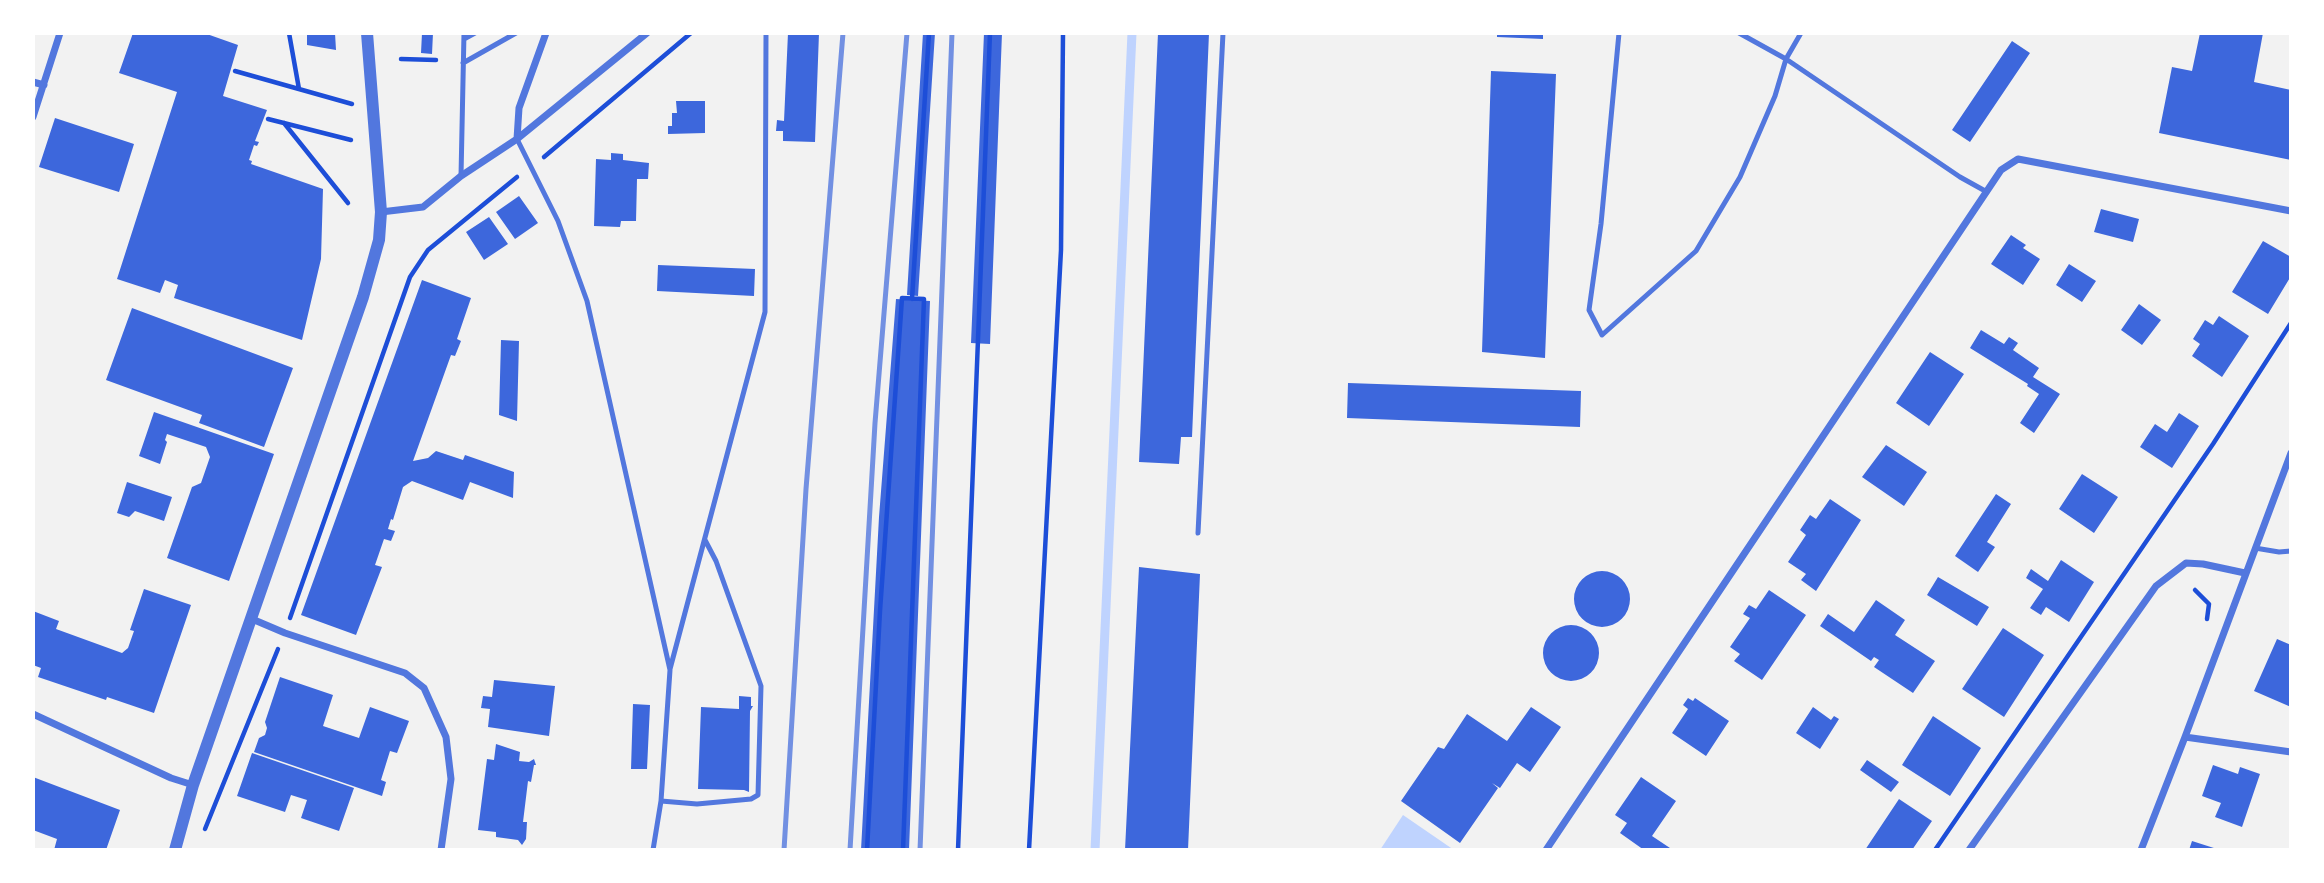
<!DOCTYPE html>
<style>
body{margin:0}
#map{position:relative;width:2324px;height:883px;overflow:hidden;background:#f2f2f2;font-family:Overpass,sans-serif}
canvas{display:block}
.frame{position:absolute;inset:0;border:35px solid #fff;pointer-events:none}
</style>
<div id="map">
<canvas width="2324" height="883"></canvas>
<div class="frame"></div>
</div>
<script>
const g = document.querySelector('canvas').getContext('2d');
g.lineJoin = 'round';
function paint(path, color) { g.fillStyle = color; g.fill(path, 'evenodd'); }
const poly = rows => new Path2D(rows.map(r => 'M' + r).join(''));
function stroke(path, color, width, dash) { g.strokeStyle = color; g.lineWidth = width; g.lineCap = dash ? 'butt' : 'round'; g.setLineDash(dash || []); g.stroke(path); }
const water = poly([
 [1403,815,1454,850,1380,850]
]);
const stream = poly([
 [1095,850,1132,33]
]);
const building = poly([
 [133,33,204,33,238,45,223,96,267,110,255,141,259,142,257,146,254,145,249,160,252,161,251,164,323,189,321,259,302,340,174,298,178,285,165,280,160,293,117,279,177,92,119,73],
 [307,33,335,33,336,50,307,45],
 [422,33,433,33,432,54,421,53],
 [788,33,819,33,815,142,783,141,783,131,776,131,777,120,784,121],
 [923,33,935,33,918,296,907,295],
 [984,33,1002,33,990,344,971,343],
 [1158,33,1209,33,1192,437,1181,437,1179,464,1139,462],
 [1497,33,1543,33,1543,39,1497,37],
 [2200,33,2263,33,2254,82,2291,90,2291,160,2159,133,2172,67,2192,71],
 [2012,41,2030,53,1970,142,1952,130],
 [1491,71,1556,74,1545,358,1482,352],
 [676,101,705,101,705,133,668,134,668,126,672,126,672,113,677,113],
 [55,118,134,144,119,192,39,167],
 [611,153,623,154,623,160,649,163,648,179,637,179,636,221,621,221,620,227,594,226,596,159,611,160],
 [519,196,538,223,515,239,496,212],
 [2101,209,2139,219,2133,242,2094,232],
 [489,217,508,244,484,260,466,232],
 [2011,235,2026,245,2023,248,2040,259,2023,285,1991,264],
 [2263,241,2291,257,2291,276,2268,314,2232,292],
 [2069,264,2096,281,2082,302,2056,285],
 [658,265,755,269,754,296,657,291],
 [422,280,471,298,457,339,461,341,455,356,451,355,413,461,428,458,436,451,463,460,465,455,514,472,513,498,470,482,463,500,412,481,403,487,393,520,391,519,388,529,395,531,391,541,384,539,375,565,382,567,356,635,301,615],
 [896,299,930,301,909,850,861,850,879,517],
 [2139,304,2161,320,2142,345,2121,330],
 [132,308,293,368,264,447,199,423,202,415,106,380],
 [2219,316,2249,336,2222,377,2192,356,2200,344,2193,339,2205,320,2213,325],
 [1981,330,2004,344,2009,337,2018,343,2013,350,2039,368,2033,377,2060,394,2034,433,2020,423,2039,394,2027,386,2028,384,1970,348],
 [501,340,519,341,517,421,499,415],
 [1930,352,1964,374,1929,426,1896,403],
 [1348,383,1581,391,1580,427,1347,418],
 [154,412,274,454,229,581,167,558,192,487,201,483,210,457,206,447,167,434,165,440,167,442,160,464,139,456],
 [2179,413,2199,426,2172,468,2140,447,2155,424,2167,432],
 [1886,445,1927,472,1904,506,1862,477],
 [2082,474,2118,497,2094,533,2059,509],
 [127,482,172,497,164,521,135,511,129,517,117,513],
 [1996,494,2011,504,1987,542,1995,547,1978,572,1955,556],
 [1830,499,1861,520,1816,591,1801,580,1806,574,1788,562,1806,535,1800,530,1810,515,1816,519],
 [2061,560,2094,582,2069,622,2046,607,2041,615,2030,608,2043,589,2026,578,2031,569,2048,581],
 [1139,567,1200,574,1188,850,1125,850],
 '1574 599a28 28 0 1 1 56 0a28 28 0 1 1-56 0Z',
 [1938,577,1989,607,1977,626,1927,595],
 [144,589,191,605,154,713,107,697,106,700,38,677,41,668,33,665,33,611,59,621,56,629,122,653,128,648,134,631,130,630],
 [1769,590,1806,615,1762,680,1734,661,1740,654,1730,647,1750,618,1743,614,1749,605,1756,609],
 [1876,600,1905,620,1895,635,1935,661,1913,693,1874,667,1879,660,1874,657,1871,661,1820,626,1828,614,1854,632],
 '1543 653a28 28 0 1 1 56 0a28 28 0 1 1-56 0Z',
 [2003,628,2044,655,2004,717,1962,689],
 [2277,639,2291,645,2291,707,2254,691],
 [280,677,333,695,323,726,359,738,370,707,409,721,397,753,390,751,381,780,386,782,382,796,254,752,259,738,265,735,267,728,265,722],
 [494,680,555,686,549,736,488,727,490,709,481,708,483,696,492,697],
 [739,696,751,697,751,706,753,706,750,711,749,792,744,790,698,789,701,707,739,709],
 [1688,698,1693,701,1695,698,1729,721,1706,756,1672,733,1688,709,1683,705],
 [633,704,650,705,647,769,631,769],
 [1531,707,1561,727,1530,772,1517,763,1500,788,1492,783,1498,788,1460,843,1401,801,1438,747,1444,749,1467,714,1507,741],
 [1813,707,1831,720,1834,716,1839,719,1820,749,1796,733],
 [1933,716,1981,748,1950,796,1902,765],
 [496,744,520,752,519,761,529,762,534,759,536,765,534,765,531,782,528,781,523,822,527,822,526,839,522,845,518,840,496,837,496,832,478,830,487,759,494,760],
 [252,753,354,788,339,831,301,818,307,800,291,795,285,812,237,796],
 [1867,760,1899,782,1891,792,1860,770],
 [2213,765,2238,774,2240,767,2260,774,2242,827,2215,817,2221,803,2202,796],
 [33,777,120,810,106,850,54,850,57,839,33,830],
 [1641,777,1676,801,1652,836,1673,850,1644,850,1620,833,1627,823,1615,815],
 [1899,799,1932,821,1912,850,1865,850],
 [2192,841,2217,849,2216,850,2189,850]
]);
const path = poly([
 [289,33,299,89],
 [401,59,436,60],
 [235,71,352,104],
 [268,119,351,140],
 [284,123,348,203],
 [544,157,691,33],
 [912,299,929,33],
 [2195,590,2209,604,2207,619],
 [290,618,410,277,428,250,517,177],
 [205,829,278,649],
 [867,850,880,611,902,298,924,299,903,850],
 [958,850,990,33],
 [1029,850,1061,250,1063,33],
 [1935,850,2213,444,2291,323]
]);
const service = poly([
 [1619,33,1601,224,1589,310,1602,335,1696,251,1740,177,1775,96,1786,59,1801,33],
 [1739,33,1786,59,1960,177,1987,192],
 [464,39,475,33],
 [463,63,516,33],
 [517,139,558,221,587,301,670,670,661,801,653,850],
 [461,176,464,33],
 [1198,533,1223,33],
 [2255,548,2279,552,2291,551],
 [670,669,765,312,766,33],
 [661,801,697,804,751,799,758,795,761,686,716,561,705,540]
]);
const minor = poly([
 [33,82,44,85],
 [33,117,60,33],
 [517,139,519,108,546,33],
 [381,212,423,207,461,176,517,139,647,33],
 [252,619,285,633,405,673,424,688,446,737,451,779,441,850],
 [33,714,171,778,193,785],
 [2185,737,2291,752],
 [1546,850,2001,170,2018,159,2291,211],
 [1969,850,2156,586,2186,563,2203,564,2245,573],
 [2141,850,2185,737,2291,453]
]);
const tertiary = poly([
 [175,850,193,785,363,297,379,240,381,212,367,33]
]);
const rail = poly([
 [784,850,806,489,843,33],
 [850,850,875,423,907,33],
 [920,850,952,33]
]);
paint(water, '#bfd3fe');
stroke(stream, '#bfd3fe', 9);
paint(building, '#3d67dc');
stroke(path, '#1d4ed8', 4.5);
stroke(service, '#5277de', 5);
stroke(minor, '#5277de', 7);
stroke(tertiary, '#5277de', 12);
stroke(rail, '#7290e2', 5);
</script>
